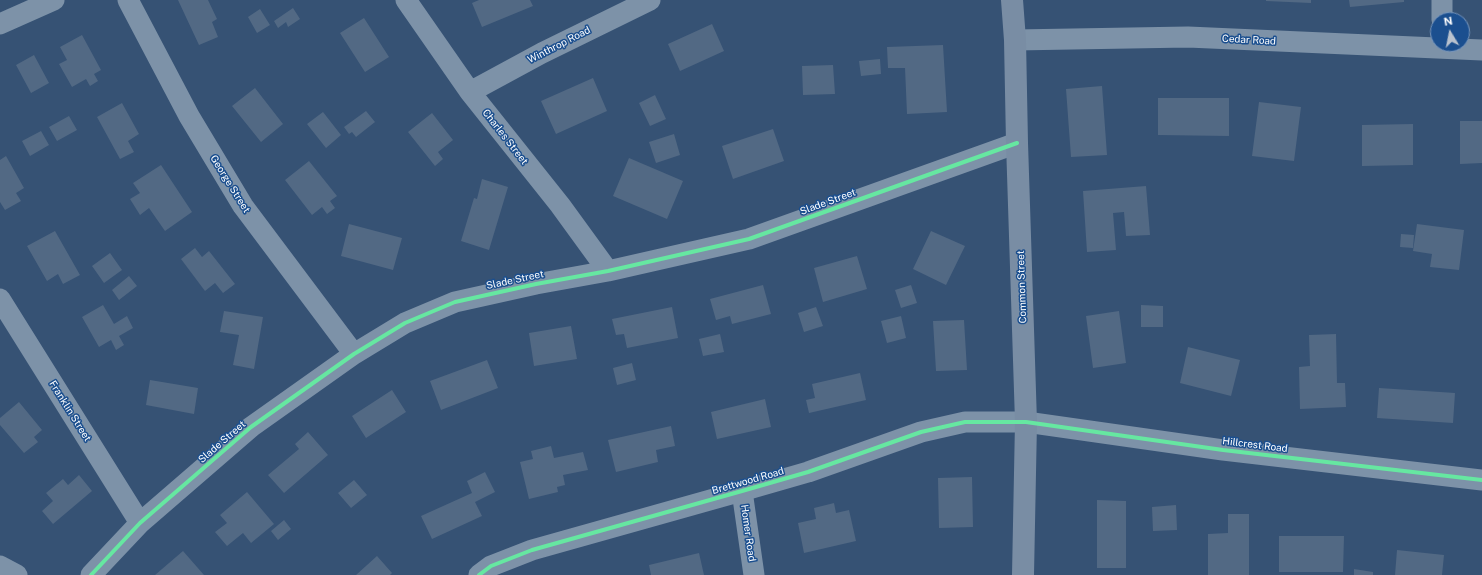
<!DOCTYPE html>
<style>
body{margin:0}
#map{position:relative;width:1482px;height:575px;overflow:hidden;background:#365274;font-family:"Public Sans",sans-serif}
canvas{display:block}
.north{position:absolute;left:1430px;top:12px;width:40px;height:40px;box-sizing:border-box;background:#1b4f8f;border:1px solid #7695bc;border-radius:50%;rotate:350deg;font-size:11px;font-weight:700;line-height:16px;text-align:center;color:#fff}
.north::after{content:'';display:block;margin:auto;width:14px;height:18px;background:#b9c2ce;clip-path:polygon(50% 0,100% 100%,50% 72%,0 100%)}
</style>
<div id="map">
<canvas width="1482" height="575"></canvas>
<div class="north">N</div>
</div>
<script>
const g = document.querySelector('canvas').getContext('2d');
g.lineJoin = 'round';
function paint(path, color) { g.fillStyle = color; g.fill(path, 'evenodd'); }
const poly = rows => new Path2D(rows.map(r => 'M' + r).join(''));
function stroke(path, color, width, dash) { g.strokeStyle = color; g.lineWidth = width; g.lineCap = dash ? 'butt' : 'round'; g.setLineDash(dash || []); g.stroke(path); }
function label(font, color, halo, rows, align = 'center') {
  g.font = font + ' "Public Sans",sans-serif'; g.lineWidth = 3; g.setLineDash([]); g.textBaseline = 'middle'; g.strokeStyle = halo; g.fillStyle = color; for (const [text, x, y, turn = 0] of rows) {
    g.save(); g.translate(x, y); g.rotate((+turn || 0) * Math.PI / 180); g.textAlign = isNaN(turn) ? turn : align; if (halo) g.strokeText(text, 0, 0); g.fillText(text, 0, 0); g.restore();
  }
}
const building = poly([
 [178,0,208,0,217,19,212,22,218,37,199,45],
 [479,0,530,0,533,6,482,27,472,3],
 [1266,0,1311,0,1311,3,1266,1],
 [1349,0,1404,0,1404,2,1350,7],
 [293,8,300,19,288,27,286,22,278,28,274,21],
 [260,9,270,25,257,33,248,17],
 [364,18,389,57,365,72,340,33],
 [712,24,724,51,680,71,668,44],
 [82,35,101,70,94,74,98,81,90,86,86,79,72,87,59,64,67,60,60,47],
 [943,45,947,112,907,114,905,68,888,68,887,47],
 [34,55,49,83,31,93,16,65],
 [880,59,881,74,861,76,859,61],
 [833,65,835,94,803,95,802,66],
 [593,78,607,111,556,134,541,101],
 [1102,86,1107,155,1071,157,1066,89],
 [255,88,283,124,261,142,232,106],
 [655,95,666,119,650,126,639,103],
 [1158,98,1229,98,1229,136,1158,135],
 [1259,102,1301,107,1294,161,1252,156],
 [122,103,139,134,128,141,134,152,120,159,97,117],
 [366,111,375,122,356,137,352,132,349,134,344,127],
 [323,112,341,135,326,148,307,124],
 [432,113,453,140,438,152,443,159,435,166,408,132],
 [69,116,77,130,57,141,49,127],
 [1460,121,1482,121,1482,163,1460,164],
 [1413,124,1413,165,1362,166,1362,125],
 [773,129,784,161,733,179,722,146],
 [41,131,49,145,30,156,22,141],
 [674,134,680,155,656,163,649,142],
 [6,156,24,188,16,193,21,201,5,210,0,202,0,160],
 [629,158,683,181,667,219,613,196],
 [309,161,337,196,330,201,335,208,327,214,322,207,312,215,285,180],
 [161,165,192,212,165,231,149,208,140,215,130,199,140,193,133,183],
 [482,179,508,187,489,250,461,241,474,198,477,199],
 [1146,186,1150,235,1126,236,1124,212,1113,213,1116,250,1087,252,1083,191],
 [349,224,402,238,393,270,341,256],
 [1417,224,1464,230,1459,270,1430,267,1432,254,1413,251],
 [55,231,80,275,63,284,58,274,47,281,27,246],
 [931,231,965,246,946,285,913,269],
 [1401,234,1414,235,1413,248,1400,247],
 [195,248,202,257,209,251,235,284,223,293,215,283,205,291,181,259],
 [110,253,122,270,104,283,92,266],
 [857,256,867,289,823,302,814,268],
 [129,276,137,286,119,300,112,290],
 [763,285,771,314,732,324,730,316,716,320,710,299],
 [911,285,917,303,901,308,895,290],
 [103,305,114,324,127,316,133,328,119,336,124,345,116,350,111,340,99,347,82,317],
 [1141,305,1163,306,1163,327,1141,327],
 [672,307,678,338,627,348,624,334,616,335,612,319],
 [816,307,823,326,804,332,798,313],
 [224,311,263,317,254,369,233,365,239,335,220,332],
 [1119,311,1126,363,1093,368,1086,316],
 [901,316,906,338,887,343,881,321],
 [964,320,967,370,936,371,933,321],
 [571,326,577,359,534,366,529,333],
 [720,334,724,352,703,356,699,339],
 [1336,334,1337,383,1345,383,1346,407,1300,409,1299,367,1310,366,1309,335],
 [1188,347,1240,360,1231,396,1180,383],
 [487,360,498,388,441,410,430,381],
 [632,363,636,380,617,385,613,368],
 [860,373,866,400,809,413,806,400,815,398,812,384],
 [150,380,198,388,194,414,146,405],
 [1379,388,1455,393,1453,423,1377,418],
 [392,390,406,412,366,438,352,416],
 [765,399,771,427,717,439,711,412],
 [19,402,42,430,34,437,38,442,24,453,0,425,0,418],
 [671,426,675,446,656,450,658,462,616,472,608,440],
 [308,432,328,455,284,493,268,475,299,449,295,444],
 [551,446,554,458,583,452,588,470,563,475,565,485,557,487,558,492,529,499,520,462,533,459,531,451],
 [485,472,495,492,475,502,482,516,432,539,421,516,472,493,467,481],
 [79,475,92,491,53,524,42,511,53,501,46,493,63,479,68,485],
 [972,477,973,527,939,528,938,478],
 [354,480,367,495,351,508,338,493],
 [247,492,274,524,251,543,243,533,227,546,215,532,227,523,220,515],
 [1097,500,1126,501,1126,568,1097,568],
 [834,503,836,513,849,510,856,541,804,553,798,523,816,519,814,508],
 [1176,505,1177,530,1153,531,1152,507],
 [1228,514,1249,514,1249,575,1208,575,1208,534,1228,533],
 [284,520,291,529,278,540,271,531],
 [1279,536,1344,536,1343,572,1279,572],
 [1397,550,1444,555,1442,575,1395,575],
 [183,551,204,575,155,575],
 [699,553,704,575,651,575,649,565],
 [377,556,392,573,390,575,356,575],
 [1354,569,1373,572,1373,575,1354,575]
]);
const minor = poly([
 [128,0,189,116,243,206,354,354],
 [406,0,470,92,560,205,608,271],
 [1442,20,1442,0],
 [0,24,54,0],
 [1015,40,1188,37,1482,50],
 [470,92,542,53,650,0],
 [0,299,140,523],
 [742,491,754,575],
 [0,566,17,575],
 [91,575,140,523,251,427,354,354,405,323,455,302,536,284,608,271,749,239,1017,143],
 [479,575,491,566,532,550,742,491,808,472,921,432,965,422,1026,422,1223,450,1482,480]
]);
const secondary = poly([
 [1012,0,1015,40,1017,143,1026,422,1023,575]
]);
const cycleway = poly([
 [91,575,140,523,251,427,354,354,405,323,455,302,536,284,608,271,749,239,1017,143],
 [479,575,491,566,532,550,742,491,808,472,921,432,965,422,1026,422,1223,450,1482,480]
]);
const streetNames = [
 ["Cedar Road",1249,40,3],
 ["Winthrop Road",559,45,-27],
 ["Charles Street",505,137,52],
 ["George Street",230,184,58],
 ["Slade Street",828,202,-20],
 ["Slade Street",515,280,-12],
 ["Common Street",1022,287,-92],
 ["Franklin Street",70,411,58],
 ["Slade Street",222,442,-41],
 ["Hillcrest Road",1255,445,7],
 ["Brettwood Road",748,481,-16],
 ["Homer Road",748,533,82]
];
paint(building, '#526984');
stroke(minor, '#7d92a8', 21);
stroke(secondary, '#798da4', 22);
stroke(cycleway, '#66e7a1', 4);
label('10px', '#fff', '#1b4f8f', streetNames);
</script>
